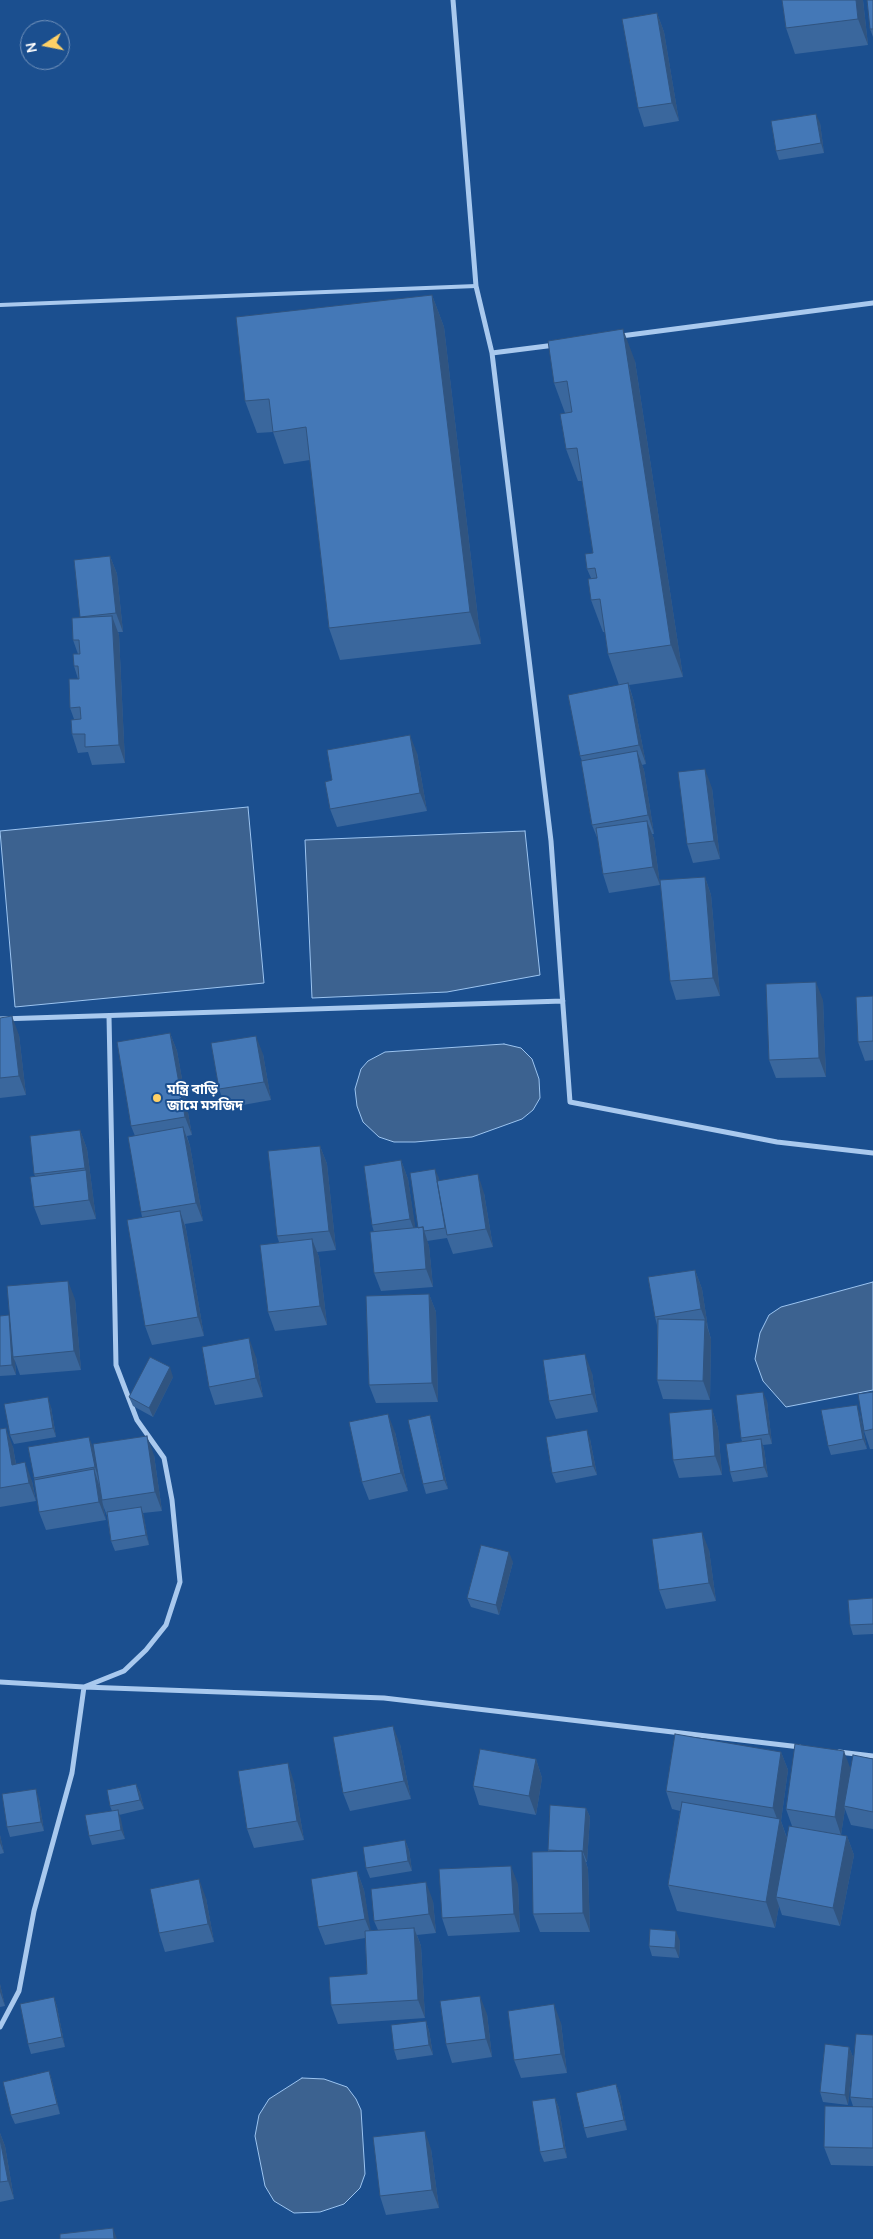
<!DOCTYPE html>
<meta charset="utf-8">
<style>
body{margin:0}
#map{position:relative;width:873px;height:2239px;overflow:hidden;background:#1b4f8f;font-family:Manrope,sans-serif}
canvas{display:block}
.north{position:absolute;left:20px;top:20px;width:50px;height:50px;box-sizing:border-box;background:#1b4f8f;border:1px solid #7695bc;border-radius:50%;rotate:259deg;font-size:14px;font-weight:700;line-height:20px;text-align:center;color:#fff}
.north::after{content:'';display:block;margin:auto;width:18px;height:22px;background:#ffd166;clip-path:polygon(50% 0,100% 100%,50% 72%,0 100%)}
</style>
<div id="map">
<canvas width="873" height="2239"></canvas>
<div class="north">N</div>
</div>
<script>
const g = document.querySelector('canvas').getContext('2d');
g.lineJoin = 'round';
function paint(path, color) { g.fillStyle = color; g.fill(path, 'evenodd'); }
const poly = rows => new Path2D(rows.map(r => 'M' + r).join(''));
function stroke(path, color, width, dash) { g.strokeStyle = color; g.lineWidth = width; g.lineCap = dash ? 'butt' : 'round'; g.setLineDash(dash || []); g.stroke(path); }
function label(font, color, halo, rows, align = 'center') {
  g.font = font + ' Manrope,"Noto Sans Bengali",sans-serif'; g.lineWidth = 4; g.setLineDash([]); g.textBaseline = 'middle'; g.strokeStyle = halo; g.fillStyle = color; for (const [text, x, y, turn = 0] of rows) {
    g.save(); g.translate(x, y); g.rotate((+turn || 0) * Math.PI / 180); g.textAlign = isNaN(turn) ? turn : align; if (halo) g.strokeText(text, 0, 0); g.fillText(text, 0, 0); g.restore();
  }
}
const water = poly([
 [248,807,264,983,15,1007,0,831,248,807],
 [525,831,540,975,447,992,312,998,305,840,525,831],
 [504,1044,521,1048,532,1059,539,1079,540,1098,533,1110,522,1119,472,1137,415,1142,394,1142,379,1137,363,1122,357,1106,355,1089,361,1069,368,1061,385,1052,504,1044],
 [873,1282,873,1390,786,1407,763,1381,755,1359,760,1333,769,1315,781,1307,873,1282],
 [302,2078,324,2079,347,2087,356,2099,361,2110,365,2174,360,2188,344,2204,320,2212,294,2213,274,2201,265,2186,255,2136,259,2115,269,2099,302,2078]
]);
const service = poly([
 [0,305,476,286]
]);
const minor = poly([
 [453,0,476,286,492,353,551,841,570,1102,777,1142,873,1153],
 [621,336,873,303],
 [492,353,555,345],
 [0,1019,563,1001],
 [0,1682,84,1687,384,1698,800,1747],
 [839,1752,873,1756],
 [0,2027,19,1991,34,1911,72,1773,84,1687,124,1671,146,1650,166,1625,180,1582,172,1500,164,1458,137,1420,116,1365,109,1016]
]);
const wall = poly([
 [782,0,863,0,868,45,795,54,786,28],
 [873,0,873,37,870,29],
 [657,13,664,32,679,121,644,127,638,108],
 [820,123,824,153,779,160,776,151],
 [432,295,444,327,481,644,340,660,329,628,310,460,284,464,273,432,257,433,245,401],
 [635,361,683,677,629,685,634,702,646,764,642,765,644,770,654,834,652,834,654,839,660,885,609,893,603,874,598,840,592,825,582,761,580,756,619,685,608,654,605,632,603,632,591,600,591,578,587,569,593,553,582,481,578,481,566,449,565,413,554,383],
 [110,556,117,574,123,632,118,632,119,635,125,763,92,765,88,752,78,753,72,734,74,719,70,708,78,679,74,666,78,654,73,640,81,618],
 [417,753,427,811,337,827,330,809,332,780],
 [712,788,720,859,693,863,687,844],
 [705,877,711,895,720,996,676,1000,670,981],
 [873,996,873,1060,865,1061,858,1042],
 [823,1000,826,1077,776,1078,769,1060],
 [0,1018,19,1035,26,1095,0,1098],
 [170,1033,177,1051,192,1135,187,1136,190,1146,203,1221,185,1224,186,1229,204,1336,152,1345,145,1326,142,1217,141,1212,135,1136,131,1126],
 [263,1054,271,1100,226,1108,219,1089],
 [80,1130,87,1149,96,1219,41,1225,34,1207,35,1176,34,1174],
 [320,1146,327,1164,336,1250,317,1252,319,1257,327,1325,275,1331,268,1312,279,1242,277,1236],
 [401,1160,408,1179,415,1228,418,1228,439,1178,439,1181,484,1193,493,1247,453,1254,447,1238,427,1241,429,1246,433,1287,381,1291,374,1273,374,1232,372,1225],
 [695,1270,702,1289,708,1328,711,1339,710,1400,663,1399,657,1380,657,1325,655,1317],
 [429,1294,436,1312,438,1402,376,1403,369,1385],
 [75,1299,81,1370,20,1375,15,1361,16,1375,0,1376,0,1316,9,1315,10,1318],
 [256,1357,263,1397,215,1405,209,1387],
 [592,1373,598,1412,556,1419,549,1401],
 [173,1377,153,1417,133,1406,129,1397],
 [873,1392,873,1449,870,1449,864,1431],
 [767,1401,772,1444,763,1445,764,1449,768,1477,733,1482,730,1472,742,1441,741,1438],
 [51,1407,56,1437,14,1444,10,1435],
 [712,1409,718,1428,722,1475,679,1478,673,1460],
 [860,1414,867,1449,831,1455,828,1446],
 [430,1415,433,1425,448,1489,426,1494,423,1484],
 [0,1429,13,1447,16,1464,32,1481,36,1501,0,1507],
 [395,1432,408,1491,369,1500,362,1482],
 [590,1439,597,1475,556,1483,552,1473],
 [94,1450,154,1455,162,1511,143,1513,149,1545,115,1551,111,1541,107,1516,103,1505,106,1520,46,1530,39,1512,34,1478],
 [709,1550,716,1601,666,1609,659,1590],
 [513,1562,499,1615,471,1607,467,1598],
 [873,1598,873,1634,853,1635,850,1625],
 [400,1744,411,1799,350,1811,343,1793],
 [781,1752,788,1770,781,1821,787,1838,792,1826,786,1809,851,1768,873,1759,873,1829,851,1825,845,1809,841,1835,847,1836,854,1855,840,1926,782,1915,779,1906,775,1928,677,1911,668,1885,680,1811,672,1809,666,1791],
 [536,1759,542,1778,536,1815,479,1805,473,1786],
 [294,1782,304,1840,254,1848,247,1829],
 [136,1784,140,1793,144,1809,119,1815,125,1839,92,1845,89,1836,112,1811,110,1806],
 [39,1799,44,1831,10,1837,7,1827],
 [586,1808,590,1817,587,1862,586,1862,588,1869,590,1932,540,1932,533,1914,548,1851,548,1850],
 [0,1835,4,1853,0,1854],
 [405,1840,409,1850,412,1871,370,1878,366,1868],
 [357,1871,364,1890,370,1930,378,1930,374,1921,433,1901,436,1933,417,1935,421,1946,425,2018,338,2024,331,2005,367,1974,365,1938,325,1945,318,1927],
 [518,1884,520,1932,448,1936,442,1918],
 [206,1898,214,1942,165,1952,159,1933],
 [680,1941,679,1958,652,1956,649,1946],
 [0,1984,5,2006,0,2007],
 [54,1997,57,2007,65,2047,31,2054,28,2044],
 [487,2014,492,2057,452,2063,446,2044],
 [426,2021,429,2031,433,2055,397,2060,394,2050],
 [561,2023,567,2073,521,2078,514,2060],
 [873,2035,873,2166,831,2165,824,2147,853,2106,850,2097],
 [849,2047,853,2057,848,2105,823,2102,820,2092],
 [49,2071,52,2081,60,2114,15,2124,11,2115],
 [616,2084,620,2094,627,2130,587,2138,584,2128],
 [555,2098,559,2108,567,2158,544,2162,540,2152],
 [0,2133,5,2146,14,2199,0,2202],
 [431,2149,439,2208,386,2215,380,2196]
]);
const shadedWall = poly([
 [856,0,863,0,868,45,858,19],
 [657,13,664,32,679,121,672,103],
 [816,114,820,123,824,153,821,143],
 [432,295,444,327,481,644,470,612],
 [623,329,635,361,683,677,671,645],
 [110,556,117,574,123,632,116,613],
 [112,616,119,635,125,763,119,745],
 [628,683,634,702,646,764,639,745],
 [410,735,417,753,427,811,420,793],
 [637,751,644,770,654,834,648,815],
 [705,769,712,788,720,859,714,841],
 [647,821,654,839,660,885,653,867],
 [705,877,711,895,720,996,713,978],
 [816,982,823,1000,826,1077,819,1058],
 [12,1016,19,1035,26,1095,19,1076],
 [170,1033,177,1051,192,1135,185,1117],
 [256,1036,263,1054,271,1100,264,1082],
 [183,1127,190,1146,203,1221,196,1203],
 [80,1130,87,1149,96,1219,89,1200],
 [320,1146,327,1164,336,1250,329,1231],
 [401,1160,408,1179,417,1238,410,1219],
 [435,1169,439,1178,448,1235],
 [478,1174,484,1193,493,1247,486,1229],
 [180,1211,186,1229,204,1336,198,1317],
 [423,1227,429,1246,433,1287,426,1269],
 [312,1239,319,1257,327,1325,320,1306],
 [695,1270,702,1289,708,1328,701,1309],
 [68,1281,75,1299,81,1370,74,1351],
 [429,1294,436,1312,438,1402,432,1383],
 [9,1315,12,1325,13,1357,15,1361,16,1375,12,1365],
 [705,1320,711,1339,710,1400,703,1381],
 [249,1338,256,1357,263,1397,256,1378],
 [585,1354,592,1373,598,1412,592,1394],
 [170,1367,173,1377,153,1417,149,1408],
 [763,1392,767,1401,772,1444,769,1434],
 [48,1397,51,1407,56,1437,53,1428],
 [857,1405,860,1414,867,1449,863,1439],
 [712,1409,718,1428,722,1475,715,1456],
 [388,1414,395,1432,408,1491,401,1473],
 [430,1415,433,1425,448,1489,444,1480],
 [6,1428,13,1447,19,1483,12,1465],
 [587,1430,590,1439,597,1475,593,1466],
 [147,1436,154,1455,162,1511,155,1492],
 [89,1437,96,1455,101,1486,95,1467],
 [761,1439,764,1449,768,1477,764,1467],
 [25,1462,32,1481,36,1501,29,1483],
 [94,1469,100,1488,102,1500,106,1520,99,1502],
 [141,1507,144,1516,149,1545,146,1535],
 [702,1532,709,1550,716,1601,709,1583],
 [509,1552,513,1562,499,1615,496,1605],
 [393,1726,400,1744,411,1799,404,1781],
 [844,1751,851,1770,844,1806,845,1809,841,1835,835,1817],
 [781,1752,788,1770,781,1821,789,1845,776,1897,779,1906,775,1928,766,1902,779,1824,773,1808],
 [536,1759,542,1778,536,1815,529,1796],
 [288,1763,294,1782,304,1840,297,1821],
 [136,1784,140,1793,144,1809,140,1800],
 [36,1789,39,1799,44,1831,41,1822],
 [586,1808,590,1817,587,1862,583,1852],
 [118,1810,121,1819,125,1839,121,1830],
 [0,1835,4,1853,0,1843],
 [847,1836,854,1855,840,1926,833,1908],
 [405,1840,409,1850,412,1871,408,1861],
 [582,1851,588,1869,590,1932,583,1913],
 [511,1866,518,1884,520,1932,514,1914],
 [357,1871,364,1890,372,1937,365,1919],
 [199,1879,206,1898,214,1942,208,1924],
 [426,1882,433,1901,436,1933,429,1914],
 [414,1928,421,1946,425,2018,418,2000],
 [676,1931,680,1941,679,1958,675,1948],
 [0,1984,5,2006,0,1992],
 [480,1996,487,2014,492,2057,486,2039],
 [54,1997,57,2007,65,2047,62,2037],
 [554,2004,561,2023,567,2073,561,2054],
 [426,2021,429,2031,433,2055,429,2045],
 [849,2047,853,2057,848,2105,845,2095],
 [49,2071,52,2081,60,2114,57,2104],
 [616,2084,620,2094,627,2130,624,2120],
 [555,2098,559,2108,567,2158,564,2148],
 [425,2131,431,2149,439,2208,432,2190],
 [0,2133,5,2146,14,2199,8,2181,0,2139],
 [113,2228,117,2239,114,2239]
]);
const building = poly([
 [782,0,856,0,858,19,786,28,782,0],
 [867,0,873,0,873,29,870,29,867,0],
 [657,13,672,103,638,108,622,19,657,13],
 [816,114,821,143,776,151,771,121,816,114],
 [432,295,470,612,329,628,306,427,273,432,269,399,245,401,236,317,432,295],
 [623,329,671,645,608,654,600,599,591,600,588,579,597,578,595,568,587,569,585,554,593,553,577,448,566,449,560,414,572,412,567,381,554,383,548,341,623,329],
 [110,556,116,613,80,617,74,560,110,556],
 [112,616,119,745,85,747,85,734,72,734,71,720,81,719,80,707,70,708,69,679,79,679,78,666,74,666,73,654,80,654,79,640,73,640,72,618,112,616],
 [628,683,639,745,580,756,568,695,628,683],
 [410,735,420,793,330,809,325,782,332,780,327,750,410,735],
 [637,751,648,815,592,825,581,761,637,751],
 [705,769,714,841,687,844,678,772,705,769],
 [647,821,653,867,603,874,596,828,647,821],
 [705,877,713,978,670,981,660,880,705,877],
 [816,982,819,1058,769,1060,766,984,816,982],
 [873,996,873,1041,858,1042,856,997,873,996],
 [12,1016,19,1076,0,1078,0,1018,12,1016],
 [170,1033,185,1117,131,1126,117,1042,170,1033],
 [256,1036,264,1082,219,1089,211,1043,256,1036],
 [183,1127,196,1203,141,1212,128,1137,183,1127],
 [80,1130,85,1168,34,1174,30,1136,80,1130],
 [320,1146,329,1231,277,1236,268,1151,320,1146],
 [401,1160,410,1219,372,1225,364,1166,401,1160],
 [435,1169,445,1228,424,1231,423,1227,418,1228,410,1173,435,1169],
 [86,1170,89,1200,34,1207,30,1177,86,1170],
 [478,1174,486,1229,447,1235,437,1181,478,1174],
 [180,1211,198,1317,145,1326,127,1220,180,1211],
 [423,1227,426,1269,374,1273,370,1232,423,1227],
 [312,1239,320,1306,268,1312,260,1245,312,1239],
 [695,1270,701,1309,655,1317,648,1277,695,1270],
 [68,1281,74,1351,13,1357,7,1286,68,1281],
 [429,1294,432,1383,369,1385,366,1296,429,1294],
 [9,1315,12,1365,0,1366,0,1316,9,1315],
 [658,1319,705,1320,703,1381,657,1380,658,1319],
 [249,1338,256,1378,209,1387,202,1347,249,1338],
 [585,1354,592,1394,549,1401,543,1360,585,1354],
 [150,1357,170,1367,149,1408,129,1397,150,1357],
 [763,1392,769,1434,741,1438,736,1395,763,1392],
 [873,1392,873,1429,864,1431,858,1394,873,1392],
 [48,1397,53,1428,10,1435,4,1404,48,1397],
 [857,1405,863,1439,828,1446,821,1410,857,1405],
 [712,1409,715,1456,673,1460,669,1413,712,1409],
 [388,1414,401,1473,362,1482,349,1422,388,1414],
 [430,1415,444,1480,423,1484,408,1420,430,1415],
 [6,1428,12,1465,25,1462,29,1483,0,1488,0,1429,6,1428],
 [587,1430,593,1466,552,1473,546,1437,587,1430],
 [147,1436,155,1492,102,1500,93,1444,147,1436],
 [89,1437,95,1467,34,1478,28,1447,89,1437],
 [761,1439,764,1467,730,1472,726,1444,761,1439],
 [94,1469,99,1502,39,1512,34,1480,94,1469],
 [141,1507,146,1535,111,1541,107,1512,141,1507],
 [702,1532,709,1583,659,1590,652,1539,702,1532],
 [481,1545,509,1552,496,1605,467,1598,481,1545],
 [873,1598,873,1624,850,1625,848,1600,873,1598],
 [393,1726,404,1781,343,1793,333,1737,393,1726],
 [675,1734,781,1752,773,1808,666,1791,675,1734],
 [795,1744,844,1751,835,1817,786,1809,795,1744],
 [480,1749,536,1759,529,1796,473,1786,480,1749],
 [853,1755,873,1759,873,1812,844,1806,853,1755],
 [288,1763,297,1821,247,1829,238,1771,288,1763],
 [136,1784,140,1800,110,1806,107,1790,136,1784],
 [36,1789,41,1822,7,1827,2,1794,36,1789],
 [682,1802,780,1819,766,1902,668,1885,682,1802],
 [550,1805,586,1808,583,1852,582,1852,582,1851,567,1851,548,1850,550,1805],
 [118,1810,121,1830,89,1836,85,1815,118,1810],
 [789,1826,847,1836,833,1908,776,1897,789,1826],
 [405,1840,408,1861,366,1868,363,1847,405,1840],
 [582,1851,583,1913,533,1914,532,1852,582,1851],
 [511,1866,514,1914,442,1918,439,1869,511,1866],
 [357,1871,365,1919,318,1927,311,1879,357,1871],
 [199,1879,208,1924,159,1933,150,1889,199,1879],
 [426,1882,429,1914,374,1921,371,1889,426,1882],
 [414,1928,418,2000,331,2005,329,1977,367,1974,365,1931,414,1928],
 [650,1929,676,1931,675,1948,649,1946,650,1929],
 [480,1996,486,2039,446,2044,440,2001,480,1996],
 [54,1997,62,2037,28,2044,20,2004,54,1997],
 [554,2004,561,2054,514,2060,508,2011,554,2004],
 [426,2021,429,2045,394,2050,391,2025,426,2021],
 [856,2034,873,2035,873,2099,850,2097,856,2034],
 [825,2044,849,2047,845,2095,820,2092,825,2044],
 [49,2071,57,2104,11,2115,3,2082,49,2071],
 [616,2084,624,2120,584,2128,576,2093,616,2084],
 [555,2098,564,2148,540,2152,532,2101,555,2098],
 [825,2106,873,2107,873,2148,824,2147,825,2106],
 [425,2131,432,2190,380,2196,373,2137,425,2131],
 [0,2139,8,2181,0,2182,0,2139],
 [113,2228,114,2239,60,2239,60,2234,113,2228]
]);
const markers = [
 [157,1098,5,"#ffd166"]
];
const poiNames = [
 ["মন্ত্রি বাড়ি",167,1090],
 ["জামে মসজিদ",167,1106]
];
paint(water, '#3c6290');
stroke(water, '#9cc4f0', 1);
stroke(service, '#a9c9ee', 4);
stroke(minor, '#a9c9ee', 5);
paint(wall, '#3a679d');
paint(shadedWall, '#305480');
paint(building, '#4478b7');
stroke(building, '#305480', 1);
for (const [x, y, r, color] of markers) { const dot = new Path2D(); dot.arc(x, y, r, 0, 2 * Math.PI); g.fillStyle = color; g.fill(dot); stroke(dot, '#1b4f8f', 2); }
label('bold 14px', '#fff', '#1b4f8f', poiNames, 'left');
</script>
